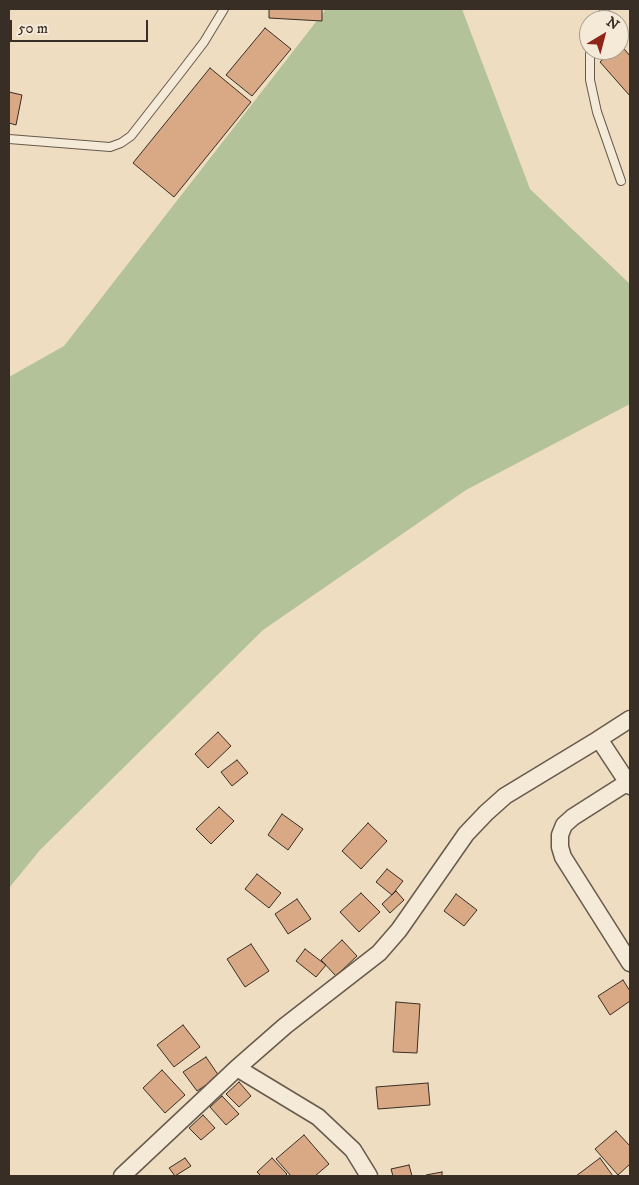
<!DOCTYPE html>
<style>
body{margin:0}
#map{position:relative;width:639px;height:1185px;overflow:hidden;background:#efddc2;font-family:"IM FELL DW Pica",serif}
canvas{display:block}
.frame{position:absolute;inset:0;border:10px solid #382e25;pointer-events:none}
.north{position:absolute;left:579px;top:10px;width:50px;height:50px;box-sizing:border-box;background:#f5e9d7;border:1px solid #a99e90;border-radius:50%;rotate:37deg;font-size:14px;font-weight:700;line-height:20px;text-align:center;color:#382e25}
.north::after{content:'';display:block;margin:auto;width:18px;height:22px;background:#8f2418;clip-path:polygon(50% 0,100% 100%,50% 72%,0 100%)}
.scale{position:absolute;left:10px;top:20px;width:138px;height:22px;box-sizing:border-box;border:2px solid #382e25;border-top:0;padding-left:6px;font-size:15px;line-height:18px;white-space:nowrap;color:#382e25;-webkit-text-stroke:4px #f5e9d7;paint-order:stroke}
</style>
<div id="map">
<canvas width="639" height="1185"></canvas>
<div class="frame"></div>
<div class="north">N</div>
<div class="scale">50 m</div>
</div>
<script>
const g = document.querySelector('canvas').getContext('2d');
g.lineJoin = 'round';
function paint(path, color) { g.fillStyle = color; g.fill(path, 'evenodd'); }
const poly = rows => new Path2D(rows.map(r => 'M' + r).join(''));
function stroke(path, color, width, dash) { g.strokeStyle = color; g.lineWidth = width; g.lineCap = dash ? 'butt' : 'round'; g.setLineDash(dash || []); g.stroke(path); }
const green = poly([
 [326,9,462,9,530,189,630,284,630,404,466,490,263,630,40,850,9,888,9,377,64,346]
]);
const building = poly([
 [269,9,322,9,322,21,269,18,269,9],
 [265,28,291,49,252,96,226,75,265,28],
 [620,44,630,56,630,96,600,62,613,50,619,50,620,44],
 [210,68,251,102,174,197,133,163,210,68],
 [9,92,22,95,16,125,9,123,9,92],
 [218,732,231,746,208,768,195,754,218,732],
 [237,760,248,773,232,786,221,772,237,760],
 [219,807,234,821,211,844,196,829,219,807],
 [282,814,303,829,288,850,268,835,282,814],
 [368,823,387,841,361,869,342,851,368,823],
 [387,869,403,881,392,895,376,882,387,869],
 [257,874,281,893,269,908,245,889,257,874],
 [396,891,404,900,390,913,382,904,396,891],
 [361,893,380,912,359,932,340,912,361,893],
 [456,894,477,910,464,926,444,911,456,894],
 [297,899,311,919,288,934,275,914,297,899],
 [342,940,357,956,336,976,321,960,342,940],
 [251,944,269,971,245,987,227,959,251,944],
 [305,949,326,965,316,977,296,961,305,949],
 [623,980,630,991,630,1001,610,1015,598,996,623,980],
 [396,1002,420,1004,417,1053,393,1052,396,1002],
 [183,1025,200,1047,174,1067,157,1045,183,1025],
 [206,1057,219,1076,197,1091,183,1072,206,1057],
 [162,1070,185,1095,165,1113,143,1088,162,1070],
 [239,1082,251,1096,239,1107,226,1094,239,1082],
 [428,1083,430,1105,378,1109,376,1087,428,1083],
 [222,1096,239,1114,226,1125,210,1107,222,1096],
 [203,1115,215,1128,201,1140,189,1128,203,1115],
 [616,1131,630,1146,630,1164,618,1175,595,1149,616,1131],
 [304,1135,329,1164,315,1176,291,1176,276,1159,304,1135],
 [185,1158,191,1166,175,1176,169,1168,185,1158],
 [272,1158,287,1174,285,1176,261,1176,257,1172,272,1158],
 [600,1158,613,1176,576,1176,600,1158],
 [409,1165,412,1176,393,1176,391,1169,409,1165],
 [442,1172,442,1176,426,1176,426,1175,442,1172]
]);
const service = poly([
 [601,20,605,9],
 [591,50,590,54,590,80,597,112,621,181],
 [9,139,110,147,121,143,131,136,181,72,204,42,224,9]
]);
const minor = poly([
 [599,739,630,786],
 [628,782,573,817,564,825,560,835,560,847,563,857,630,963],
 [237,1068,318,1117,353,1150,369,1176],
 [122,1176,237,1068,285,1026,379,953,399,930,466,834,486,813,505,796,599,739,630,719]
]);
paint(green, '#b3c298');
paint(building, '#d9a884');
stroke(building, '#382e25', 1);
stroke(service, '#665a4c', 10);
stroke(minor, '#665a4c', 19);
stroke(service, '#f5e9d7', 8);
stroke(minor, '#f5e9d7', 16);
</script>
